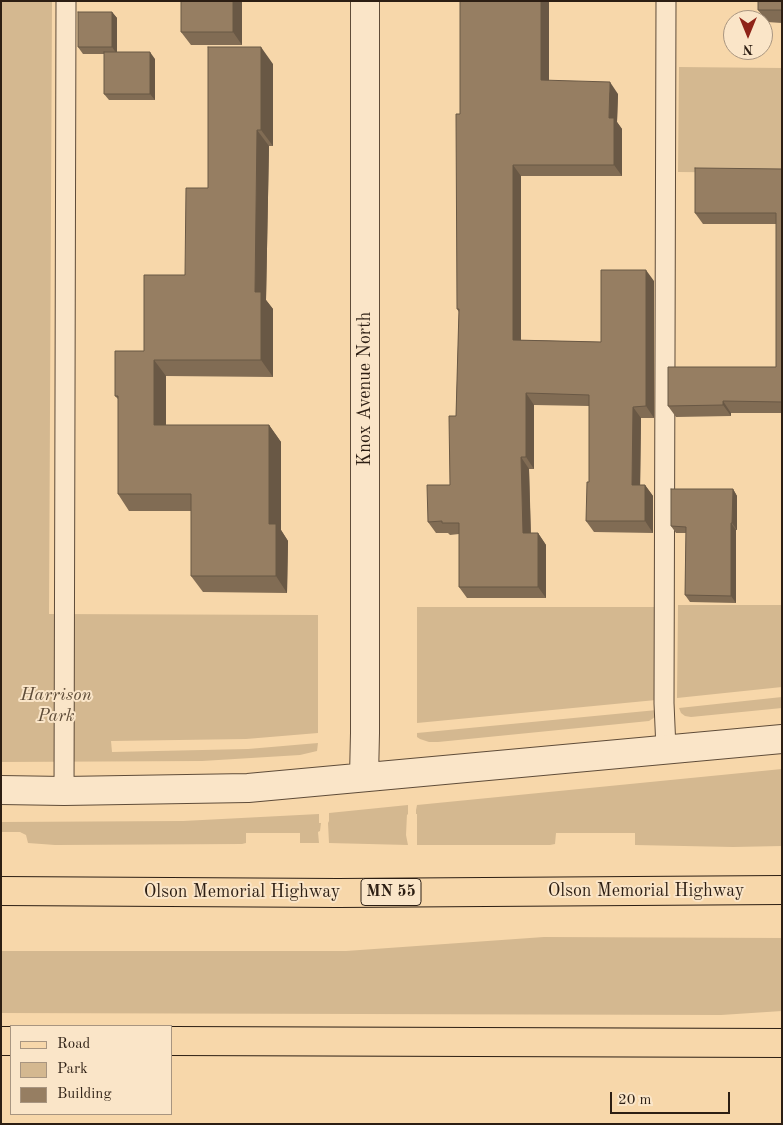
<!DOCTYPE html>
<style>
body{margin:0}
#map{position:relative;width:783px;height:1125px;overflow:hidden;background:#f7d7aa;font-family:"Old Standard TT",serif}
canvas{display:block}
.frame{position:absolute;inset:0;border:2px solid #2c1e13;pointer-events:none}
.legend{position:absolute;left:10px;top:1025px;width:162px;height:90px;box-sizing:border-box;background:#fae5c8;border:1px solid #a89580;margin:0;padding:6px 9px;list-style:none;font-size:15px;color:#2c1e13}
.legend li{display:flex;align-items:center;gap:10px;height:25px}
.legend b{width:25px;border:1px solid #a89580}
.north{position:absolute;left:723px;top:10px;width:50px;height:50px;box-sizing:border-box;background:#fae5c8;border:1px solid #a89580;border-radius:50%;rotate:180deg;font-size:14px;font-weight:700;line-height:20px;text-align:center;color:#2c1e13}
.north::after{content:'';display:block;margin:auto;width:18px;height:22px;background:#8f2418;clip-path:polygon(50% 0,100% 100%,50% 72%,0 100%)}
.scale{position:absolute;left:610px;top:1092px;width:120px;height:22px;box-sizing:border-box;border:2px solid #2c1e13;border-top:0;padding-left:6px;font-size:15px;line-height:18px;white-space:nowrap;color:#2c1e13;-webkit-text-stroke:4px #fae5c8;paint-order:stroke}
</style>
<div id="map">
<canvas width="783" height="1125"></canvas>
<div class="frame"></div>
<ul class="legend">
<li><b style="height:6px;background:#f7d7aa"></b>Road</li>
<li><b style="height:14px;background:#d4b890"></b>Park</li>
<li><b style="height:14px;background:#967e62"></b>Building</li>
</ul>
<div class="north">N</div>
<div class="scale">20 m</div>
</div>
<script>
const g = document.querySelector('canvas').getContext('2d');
g.lineJoin = 'round';
function paint(path, color) { g.fillStyle = color; g.fill(path, 'evenodd'); }
const poly = rows => new Path2D(rows.map(r => 'M' + r).join(''));
function stroke(path, color, width, dash) { g.strokeStyle = color; g.lineWidth = width; g.lineCap = dash ? 'butt' : 'round'; g.setLineDash(dash || []); g.stroke(path); }
function label(font, color, halo, rows, align = 'center') {
  g.font = font + ' "Old Standard TT",serif'; g.lineWidth = 4; g.setLineDash([]); g.textBaseline = 'middle'; g.strokeStyle = halo; g.fillStyle = color; for (const [text, x, y, turn = 0] of rows) {
    g.save(); g.translate(x, y); g.rotate((+turn || 0) * Math.PI / 180); g.textAlign = isNaN(turn) ? turn : align; if (halo) g.strokeText(text, 0, 0); g.fillText(text, 0, 0); g.restore();
  }
}
const green = poly([
 [1,1,52,1,49,614,318,615,318,733,246,739,111,741,112,752,248,749,318,743,317,751,300,755,202,761,1,762],
 [679,67,782,68,782,173,678,172],
 [678,605,782,605,782,687,677,698],
 [417,607,656,607,656,700,417,723],
 [782,697,782,708,691,717,685,716,681,713,679,708],
 [657,710,655,717,649,721,438,742,429,742,420,739,417,737,417,733],
 [782,769,782,846,733,847,635,845,635,833,556,833,555,844,550,845,417,845,417,814,416,814,416,810,417,805],
 [408,805,408,815,407,814,406,835,408,845,329,843,328,823,329,821,329,813],
 [319,814,319,823,321,823,320,831,318,832,319,843,300,843,300,833,246,833,246,843,242,844,55,845,28,843,26,835,20,832,1,832,1,822,183,821],
 [544,937,782,938,782,1011,721,1015,1,1013,1,951,346,951]
]);
const lane = poly([
 [666,1,664,703,666,749],
 [64,791,66,1]
]);
const street = poly([
 [364,777,365,733,365,1],
 [1,790,64,791,248,788,782,739]
]);
const primary = poly([
 [1,891,338,893,782,890],
 [1,1041,11,1041],
 [171,1041,782,1043]
]);
const wall = poly([
 [242,1,242,45,191,45,181,32],
 [460,1,549,1,549,81,618,94,617,122,622,129,622,176,521,176,521,340,601,342,654,281,654,418,641,418,640,485,645,485,653,496,653,533,594,532,586,521,589,482,589,406,534,405,534,469,529,469,531,533,538,533,546,545,546,598,467,598,459,587,459,534,450,535,448,533,436,533,428,522,450,485,456,416,459,312,457,309,460,114],
 [782,1,782,23,767,22,758,10],
 [112,12,117,18,117,52,155,59,155,100,109,100,104,94,104,54,83,54,78,47],
 [273,64,273,146,269,146,266,300,273,309,273,377,166,376,166,425,269,425,281,442,281,530,288,541,287,593,203,592,191,576,191,511,129,511,118,494,118,399,115,396,144,351,185,275,208,188],
 [782,169,782,413,731,413,731,416,676,417,668,406,776,367,776,224,703,224,695,213],
 [733,489,737,496,737,530,736,530,736,603,690,602,685,595,686,533,676,533,671,526]
]);
const shadedWall = poly([
 [233,1,242,1,242,45,233,32],
 [541,1,549,1,549,92,541,80],
 [112,12,117,18,117,54,112,47],
 [261,47,273,64,273,146,261,130],
 [150,52,155,59,155,100,150,94],
 [610,82,618,94,617,122,622,129,622,176,614,165,609,118],
 [257,130,269,146,266,300,273,309,273,377,261,360,255,292],
 [513,165,521,176,521,351,513,340],
 [646,270,654,281,654,418,646,406],
 [154,360,166,376,166,442,154,425],
 [526,393,534,405,534,469,526,457],
 [723,401,731,413,731,416,723,405],
 [633,407,641,418,640,496,632,485],
 [269,425,281,442,281,530,288,541,287,593,276,576,269,524],
 [521,457,529,469,531,545,523,533],
 [645,485,653,496,653,533,645,521],
 [733,489,737,496,737,530,732,523],
 [731,523,736,530,736,603,731,596],
 [538,533,546,545,546,598,538,587]
]);
const building = poly([
 [181,1,233,1,233,32,181,32,181,1],
 [460,1,541,1,541,80,610,82,609,118,614,118,614,165,513,165,513,340,601,342,601,270,646,270,646,406,633,407,632,485,645,485,645,521,586,521,587,482,589,482,589,395,526,393,526,457,521,457,523,533,538,533,538,587,459,587,459,523,442,523,442,521,428,522,427,485,450,485,449,416,456,416,459,309,457,309,456,114,460,114,460,1],
 [758,1,782,1,782,10,758,10,758,1],
 [78,12,112,12,112,47,78,47,78,12],
 [208,47,261,47,261,130,257,130,255,292,261,292,261,360,154,360,154,425,269,425,269,524,276,524,276,576,191,576,191,494,118,494,118,396,115,396,115,351,144,351,144,275,185,275,186,188,208,188,208,47],
 [104,52,150,52,150,94,104,94,104,52],
 [695,168,782,169,782,402,723,401,723,405,668,406,668,367,776,367,776,213,695,213,695,168],
 [671,489,733,489,732,523,731,523,731,596,685,595,686,527,671,526,671,489]
]);
const shields = [
 [391,892,60]
];
const shieldNames = [
 ["MN 55",391,892]
];
const streetNames = [
 ["Knox Avenue North",365,389,-90],
 ["Olson Memorial Highway",646,891],
 ["Olson Memorial Highway",242,892]
];
const parkNames = [
 ["Harrison",56,695],
 ["Park",56,716]
];
paint(green, '#d4b890');
stroke(lane, '#5f4c39', 21);
stroke(street, '#5f4c39', 30);
stroke(primary, '#2c1e13', 30);
stroke(lane, '#fae5c8', 19);
stroke(street, '#fae5c8', 28);
stroke(primary, '#f7d7aa', 28);
paint(wall, '#816c54');
paint(shadedWall, '#695845');
paint(building, '#967e62');
stroke(building, '#695845', 1);
for (const [x, y, w] of shields) { const box = new Path2D(); box.roundRect(x - w / 2, y - 13.5, w, 27, 4); g.fillStyle = '#fae5c8'; g.fill(box); stroke(box, '#2c1e13', 1); }
label('bold 16px', '#2c1e13', null, shieldNames);
label('18px', '#2c1e13', '#fae5c8', streetNames);
label('italic 18px', '#5e4c38', '#fae5c8', parkNames);
</script>
